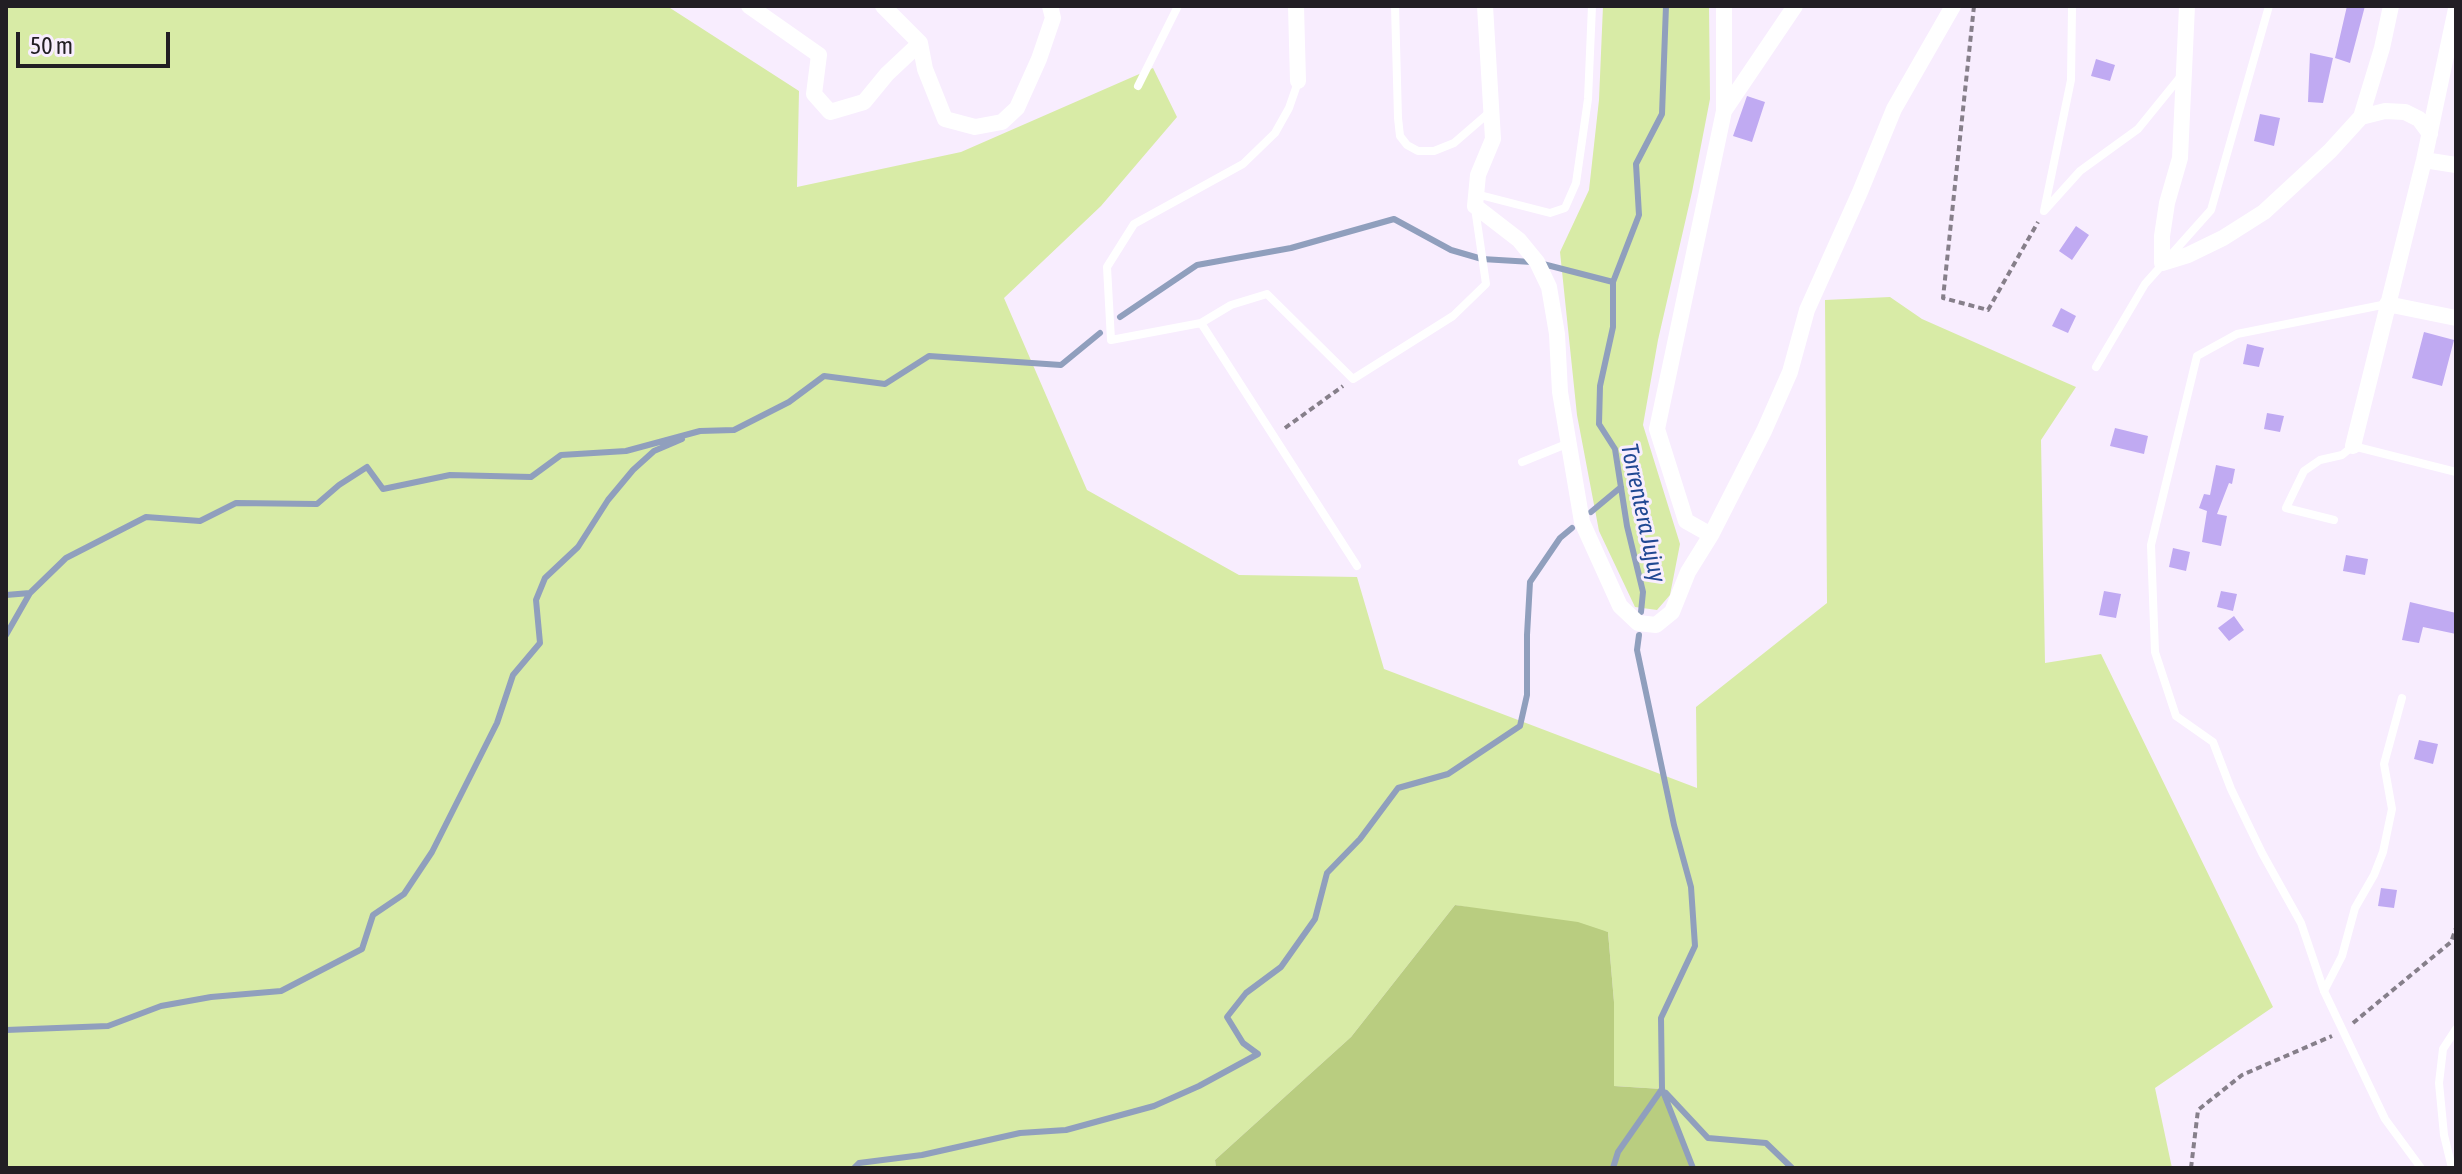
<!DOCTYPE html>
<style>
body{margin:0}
#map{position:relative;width:2462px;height:1174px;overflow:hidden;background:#f8edfe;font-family:"Asap Condensed",sans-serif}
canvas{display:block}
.frame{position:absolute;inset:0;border:8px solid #221e24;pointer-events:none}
.scale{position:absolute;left:16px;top:32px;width:154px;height:36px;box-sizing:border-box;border:4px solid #221e24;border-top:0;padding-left:10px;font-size:24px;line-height:28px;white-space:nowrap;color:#221e24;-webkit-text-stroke:6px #f8edfe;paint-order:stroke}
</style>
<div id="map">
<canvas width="2462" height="1174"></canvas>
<div class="frame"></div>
<div class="scale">50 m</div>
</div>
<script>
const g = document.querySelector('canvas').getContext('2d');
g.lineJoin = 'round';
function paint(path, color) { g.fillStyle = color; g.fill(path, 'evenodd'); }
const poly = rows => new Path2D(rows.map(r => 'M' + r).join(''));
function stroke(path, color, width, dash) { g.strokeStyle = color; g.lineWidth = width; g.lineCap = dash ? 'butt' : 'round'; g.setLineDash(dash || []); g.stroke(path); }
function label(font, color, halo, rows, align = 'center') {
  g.font = font + ' "Asap Condensed",sans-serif'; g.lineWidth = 6; g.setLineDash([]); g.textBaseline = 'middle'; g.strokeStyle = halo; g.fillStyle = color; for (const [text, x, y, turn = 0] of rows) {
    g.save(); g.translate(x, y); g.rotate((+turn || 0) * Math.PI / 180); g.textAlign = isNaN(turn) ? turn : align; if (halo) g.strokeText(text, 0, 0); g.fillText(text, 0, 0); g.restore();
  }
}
const green = poly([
 [6,6,667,6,799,91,797,187,961,152,1153,68,1177,117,1101,206,1004,298,1087,490,1239,575,1357,577,1384,669,1697,788,1696,707,1827,603,1825,300,1890,297,1922,319,2076,387,2041,440,2045,663,2101,654,2273,1007,2155,1088,2172,1168,1693,1168,1662,1089,1614,1086,1614,1002,1608,932,1455,905,1351,1037,1215,1160,1216,1168,6,1168],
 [1603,6,1709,6,1710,99,1692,192,1658,340,1643,425,1680,544,1670,595,1657,610,1635,607,1599,531,1577,415,1560,252,1589,190,1599,100]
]);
const forest = poly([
 [1455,905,1578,922,1608,932,1614,1002,1614,1086,1662,1089,1693,1168,1216,1168,1215,1160,1351,1037]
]);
const stream = poly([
 [1543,264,1613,282],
 [1120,317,1197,265,1291,248,1394,219,1451,250,1482,259,1532,262],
 [1591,512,1621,487],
 [6,595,30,593,66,558,146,517,200,521,236,503,317,504,339,485,367,467,383,489,450,475,531,477,561,455,626,451,700,431,734,430,789,402,824,376,885,384,929,356,1061,365,1100,333],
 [1641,612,1643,592,1627,526,1615,449,1599,424,1600,386,1613,327,1613,282,1639,215,1636,164,1662,114,1666,6],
 [6,635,30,593],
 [1639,635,1637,650,1674,825,1691,887,1695,946,1661,1018,1662,1089,1693,1168],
 [6,1030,108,1026,161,1006,211,997,281,991,362,949,373,915,404,894,432,852,497,723,513,675,540,643,536,600,545,578,578,547,608,500,633,470,654,451,682,439],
 [1666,1093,1708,1138,1766,1143,1792,1168],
 [854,1168,859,1163,922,1155,1020,1133,1066,1130,1154,1106,1199,1086,1258,1054,1243,1043,1227,1017,1246,993,1281,967,1315,919,1327,873,1360,839,1398,788,1448,774,1520,726,1527,695,1527,635,1530,582,1560,538,1572,528],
 [1613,1168,1618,1152,1662,1089]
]);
const building = poly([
 [2347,6,2365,6,2350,63,2335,58],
 [2310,53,2333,58,2323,103,2308,102],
 [2096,59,2115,65,2110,81,2091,76],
 [1747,96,1765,102,1752,142,1733,136],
 [2260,114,2280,118,2274,146,2254,141],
 [2076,226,2089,235,2072,260,2059,251],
 [2061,308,2076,316,2068,333,2052,326],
 [2424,332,2454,340,2442,386,2412,378],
 [2247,344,2264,348,2259,367,2243,364],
 [2267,413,2284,416,2280,432,2264,429],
 [2115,428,2148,436,2144,454,2110,446],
 [2216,465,2235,469,2232,484,2229,483,2217,514,2227,516,2221,546,2202,542,2207,511,2199,508,2204,494,2210,495],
 [2173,548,2190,552,2186,571,2169,567],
 [2346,555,2368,559,2365,575,2343,571],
 [2104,591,2121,594,2116,618,2099,615],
 [2221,591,2237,594,2233,611,2217,607],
 [2410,602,2456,613,2456,634,2423,627,2419,643,2402,640],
 [2234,616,2244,630,2229,641,2218,628],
 [2419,740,2438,744,2433,764,2414,759],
 [2381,888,2397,890,2394,908,2378,906]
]);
const path = poly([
 [1974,6,1943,298,1988,310,2038,222],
 [1285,428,1343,386],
 [2353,1023,2451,942,2456,928],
 [2191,1168,2198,1110,2242,1075,2332,1036]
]);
const service = poly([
 [1395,6,1398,118,1400,136,1407,145,1418,151,1434,151,1454,143,1491,111],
 [2072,8,2071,80,2044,211,2080,171,2138,129,2181,76],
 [1298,82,1289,108,1275,133,1243,164,1134,224,1107,267,1111,340,1201,323,1357,566],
 [1138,86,1178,6],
 [1476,194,1550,213,1565,208,1576,183,1588,99,1592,6],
 [2387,304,2237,334,2197,356,2151,545,2155,652,2176,716,2213,742,2231,789,2262,853,2301,923,2324,991,2385,1119,2421,1168],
 [1201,323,1231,305,1267,294,1353,379,1453,316,1486,284,1475,208],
 [2096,367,2145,284,2211,210,2269,6],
 [1522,462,1569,443],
 [2334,520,2286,508,2304,471,2320,460,2342,455,2353,446,2456,472],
 [2324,991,2342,956,2355,908,2374,875,2383,852,2392,809,2384,764,2402,698],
 [2452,1168,2444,1135,2439,1083,2443,1049,2456,1029]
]);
const minor = poly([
 [749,6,819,55,814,94,830,112,864,102,887,74,920,43],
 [883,6,920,43,925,69,945,119,975,127,1002,122,1017,108,1039,59,1053,18,1050,6],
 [1296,6,1298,81],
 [1485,6,1493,139,1478,175,1475,206,1519,240,1537,262,1549,287,1557,334,1560,392,1582,522,1620,606,1638,623,1656,625,1672,612,1688,572,1711,535,1764,431,1790,372,1807,310,1860,192,1894,109,1953,6],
 [2187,6,2180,158,2167,203,2162,236,2162,263,2188,255,2223,238,2264,212,2330,151,2361,117,2382,48,2391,6],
 [1724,111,1795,6],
 [2361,117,2385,111,2405,112,2419,119,2430,134],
 [2424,160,2456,165],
 [2387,304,2456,318],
 [2353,446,2424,160,2456,9],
 [1711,535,1686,521,1657,429,1724,111,1724,6]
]);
const waterNames = [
 ["Torrentera Jujuy",1643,513,78]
];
paint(green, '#d8eba6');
paint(forest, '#b9cd80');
stroke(stream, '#909fbd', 6);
paint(building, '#c0aaf2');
stroke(path, '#867f8a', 4, [6, 4]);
stroke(service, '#fff', 8);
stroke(minor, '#fff', 16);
label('italic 24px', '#204893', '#f8edfe', waterNames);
</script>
